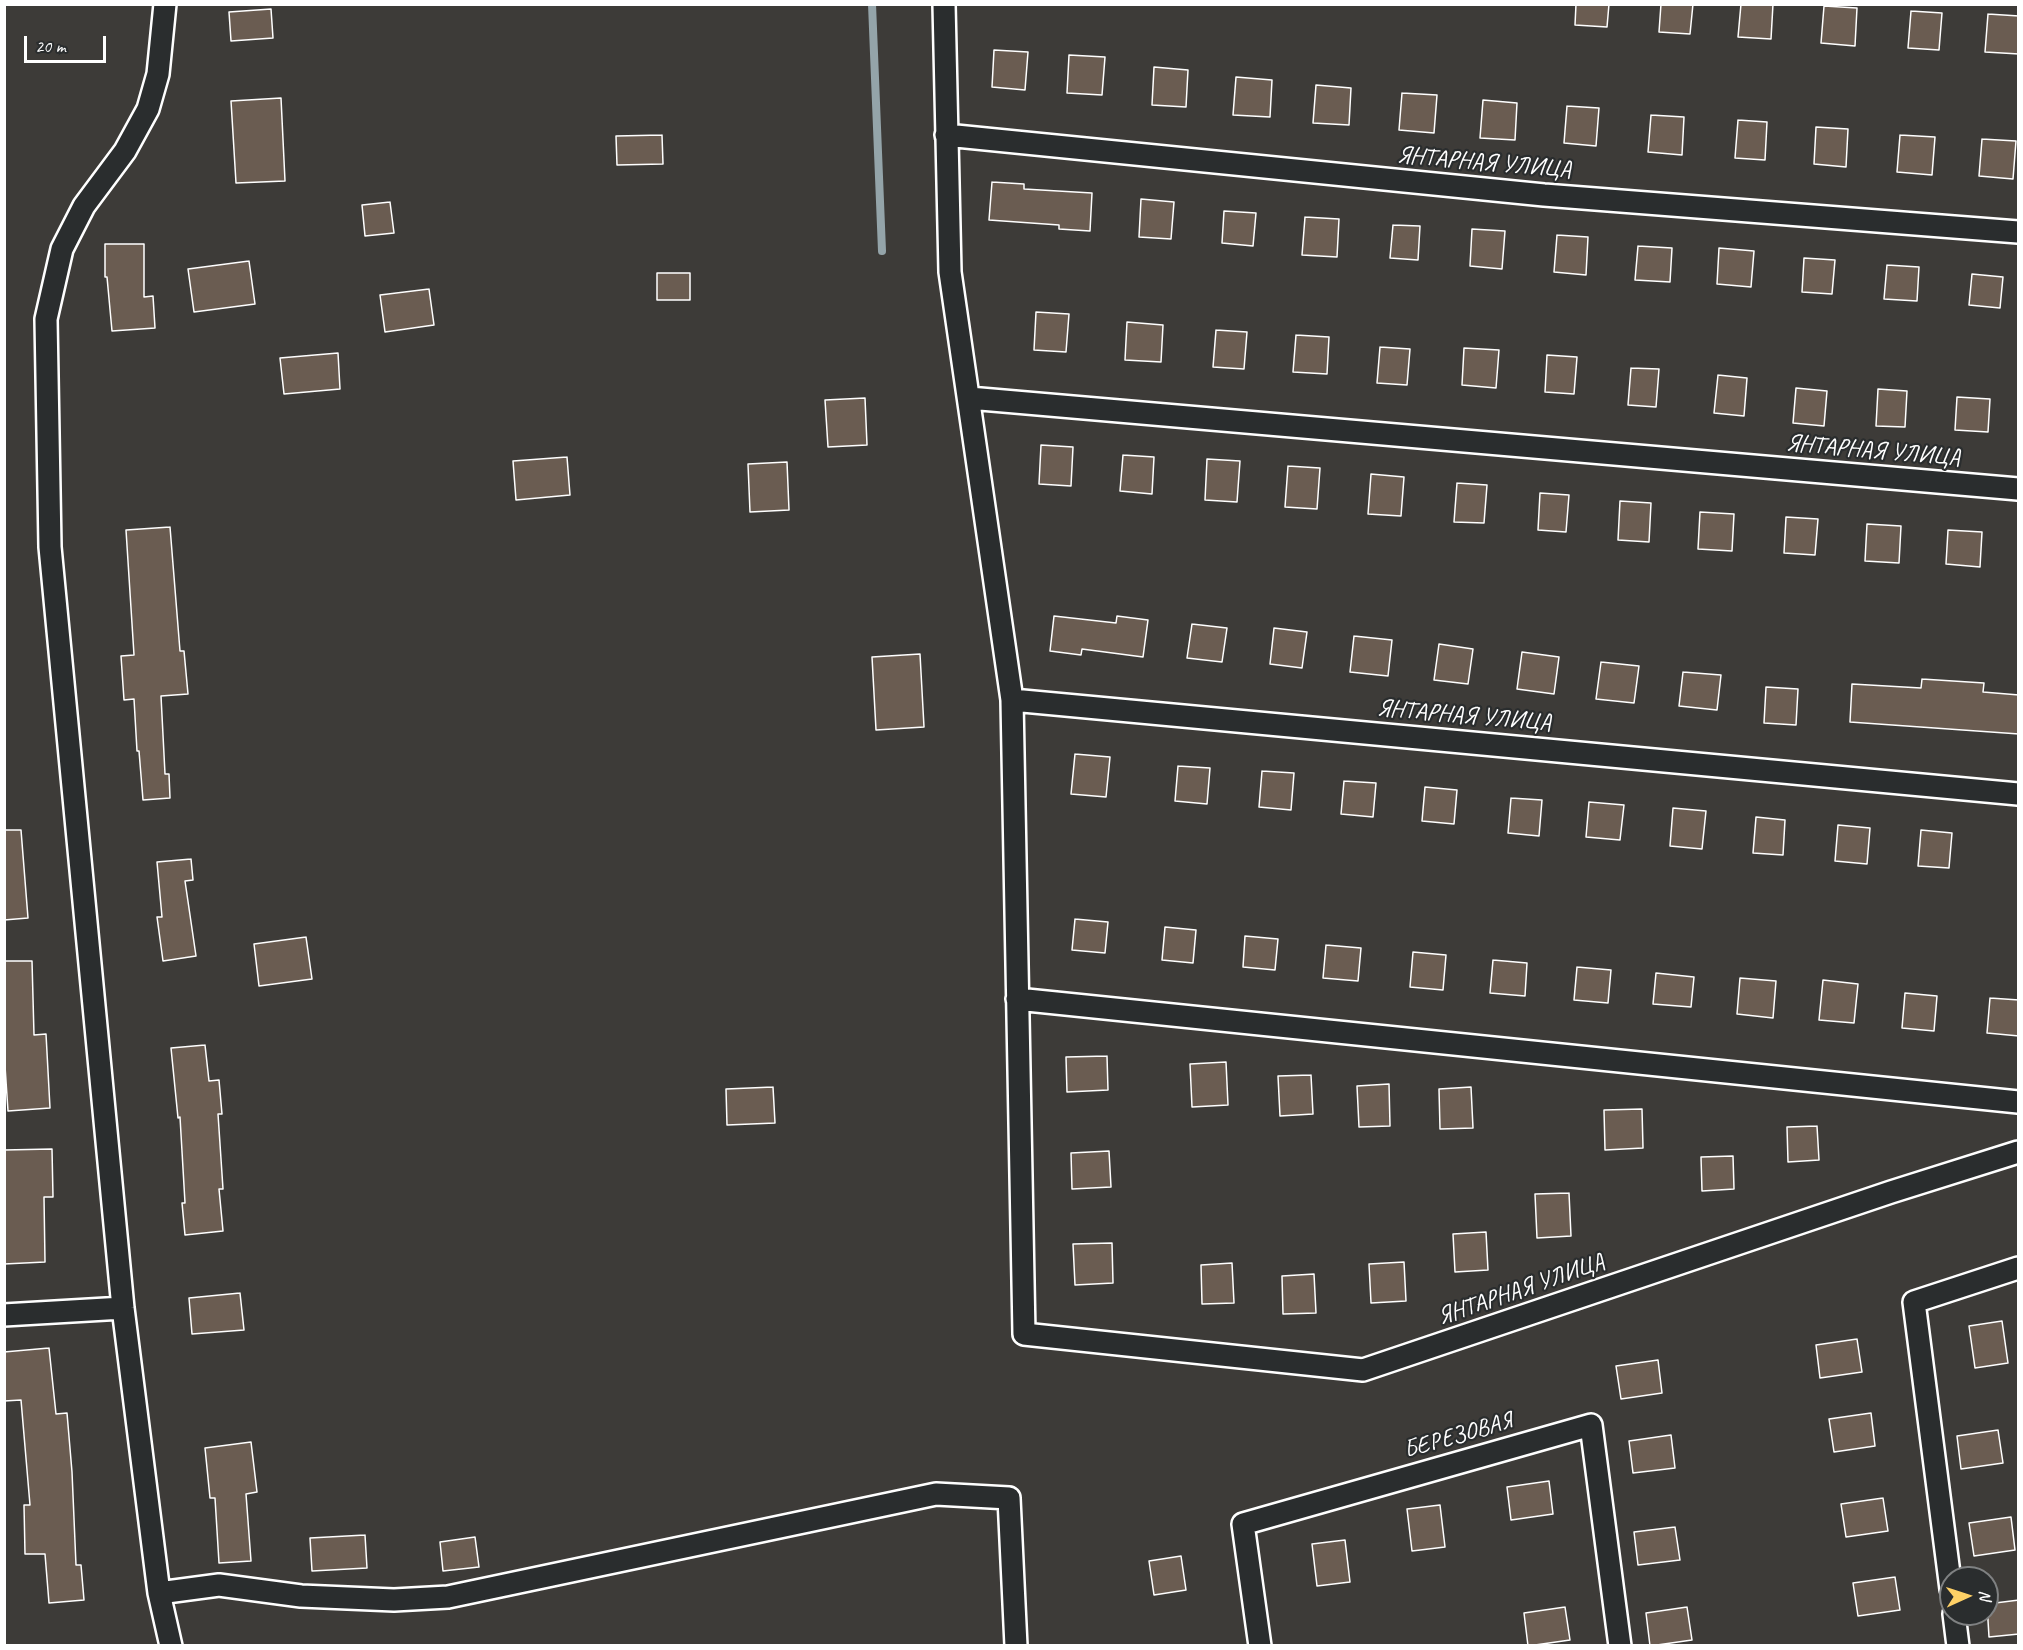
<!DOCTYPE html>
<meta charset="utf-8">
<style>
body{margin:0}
#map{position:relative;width:2023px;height:1650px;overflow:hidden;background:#3d3b38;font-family:Caveat,sans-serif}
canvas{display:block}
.frame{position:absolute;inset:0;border:6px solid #fff;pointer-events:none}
.north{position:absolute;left:1939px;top:1566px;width:60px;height:60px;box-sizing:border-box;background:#2a2d2e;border:2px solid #7f8182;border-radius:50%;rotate:87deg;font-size:16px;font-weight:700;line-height:24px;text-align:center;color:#fff}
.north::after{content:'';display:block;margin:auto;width:21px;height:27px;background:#ffd166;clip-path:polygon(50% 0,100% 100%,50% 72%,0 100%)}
.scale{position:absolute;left:24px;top:36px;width:82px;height:27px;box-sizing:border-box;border:3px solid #fff;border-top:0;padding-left:8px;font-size:18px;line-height:21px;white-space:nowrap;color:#fff;-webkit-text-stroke:4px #2a2d2e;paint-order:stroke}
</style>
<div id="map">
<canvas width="2023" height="1650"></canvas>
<div class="frame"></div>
<div class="north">N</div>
<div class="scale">20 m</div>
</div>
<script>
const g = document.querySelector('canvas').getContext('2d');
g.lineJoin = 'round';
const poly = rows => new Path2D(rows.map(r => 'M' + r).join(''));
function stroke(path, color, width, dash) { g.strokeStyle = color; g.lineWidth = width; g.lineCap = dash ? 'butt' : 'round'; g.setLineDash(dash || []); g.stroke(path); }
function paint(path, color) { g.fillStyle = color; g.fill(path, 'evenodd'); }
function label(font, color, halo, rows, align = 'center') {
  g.font = font + ' Caveat,sans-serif'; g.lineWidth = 4.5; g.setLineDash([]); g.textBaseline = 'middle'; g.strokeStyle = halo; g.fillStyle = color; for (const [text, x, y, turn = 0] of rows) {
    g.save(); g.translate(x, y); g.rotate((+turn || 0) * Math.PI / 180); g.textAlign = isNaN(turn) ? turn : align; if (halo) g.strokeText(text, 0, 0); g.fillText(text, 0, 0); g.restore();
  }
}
const stream = poly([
 [872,4,882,251]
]);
const building = poly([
 [1576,4,1609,4,1607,27,1575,25,1576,4],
 [1661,4,1693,4,1690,34,1659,32,1661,4],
 [1741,4,1773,4,1771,39,1738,37,1741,4],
 [1824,6,1857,8,1855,46,1821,43,1824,6],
 [271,9,273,38,231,41,229,12,271,9],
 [1911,11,1942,13,1939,50,1908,48,1911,11],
 [1988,14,2019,16,2019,54,1985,52,1988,14],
 [994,50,1028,52,1025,90,992,87,994,50],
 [1069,55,1105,57,1102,95,1067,93,1069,55],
 [1154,67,1188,70,1186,107,1152,105,1154,67],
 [1236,77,1272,80,1270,117,1233,115,1236,77],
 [1316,85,1351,88,1349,125,1313,123,1316,85],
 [1402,93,1437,95,1434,133,1399,130,1402,93],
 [281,98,285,181,236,183,231,101,281,98],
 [1483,100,1517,103,1515,140,1480,138,1483,100],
 [1567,106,1599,108,1596,146,1564,143,1567,106],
 [1651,115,1684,117,1682,155,1648,152,1651,115],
 [1738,120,1767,122,1765,160,1735,158,1738,120],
 [1816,127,1848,129,1846,167,1814,164,1816,127],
 [662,135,663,164,617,165,616,136,662,135],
 [1900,135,1935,137,1932,175,1897,172,1900,135],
 [1982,139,2016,141,2013,179,1979,176,1982,139],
 [992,182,1024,184,1024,189,1092,193,1090,231,1059,229,1059,225,989,220,992,182],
 [1141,199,1174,202,1171,239,1139,237,1141,199],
 [390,202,394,233,365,236,362,205,390,202],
 [1224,211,1256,213,1253,246,1222,243,1224,211],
 [1305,217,1339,219,1337,257,1302,255,1305,217],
 [1393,225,1420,226,1418,260,1390,258,1393,225],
 [1472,229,1505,231,1502,269,1470,266,1472,229],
 [1557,235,1588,237,1586,275,1554,272,1557,235],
 [105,244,144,244,144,297,153,296,155,328,112,331,107,277,105,277,105,244],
 [1638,246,1672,248,1670,282,1635,280,1638,246],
 [1719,248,1754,251,1751,287,1717,284,1719,248],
 [1804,258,1835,260,1832,294,1802,292,1804,258],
 [249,261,255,304,194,312,188,269,249,261],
 [1887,265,1919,267,1917,301,1884,299,1887,265],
 [657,273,690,273,690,300,657,300,657,273],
 [1972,274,2003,277,2000,308,1969,305,1972,274],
 [429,289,434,325,385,332,380,295,429,289],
 [1036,312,1069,314,1066,352,1034,350,1036,312],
 [1127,322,1163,325,1161,362,1125,360,1127,322],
 [1216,330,1247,332,1244,369,1213,367,1216,330],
 [1296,335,1329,337,1327,374,1293,372,1296,335],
 [1380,347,1410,349,1407,385,1377,383,1380,347],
 [1464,348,1499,350,1496,388,1462,385,1464,348],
 [338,353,340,389,284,394,280,358,338,353],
 [1547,355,1577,357,1574,394,1545,392,1547,355],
 [1631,368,1659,369,1656,407,1628,405,1631,368],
 [1718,375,1747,378,1744,416,1714,413,1718,375],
 [1796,388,1827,391,1824,426,1793,423,1796,388],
 [1878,389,1907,391,1905,427,1876,426,1878,389],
 [1957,397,1990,399,1988,432,1955,430,1957,397],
 [865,398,867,445,828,447,825,400,865,398],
 [1041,445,1073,447,1071,486,1039,484,1041,445],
 [1123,455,1154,457,1152,494,1120,491,1123,455],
 [567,457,570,495,516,500,513,461,567,457],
 [1207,459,1240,461,1237,502,1205,500,1207,459],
 [787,462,789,510,750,512,748,464,787,462],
 [1288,466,1320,468,1317,509,1285,507,1288,466],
 [1371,474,1404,477,1401,516,1368,514,1371,474],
 [1457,483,1487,485,1484,523,1454,522,1457,483],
 [1540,493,1569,495,1566,532,1538,530,1540,493],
 [1620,501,1651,503,1649,542,1618,540,1620,501],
 [1700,512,1734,514,1732,551,1698,549,1700,512],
 [1786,517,1818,519,1815,555,1784,553,1786,517],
 [1867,524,1901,526,1899,563,1865,561,1867,524],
 [170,527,180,651,184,651,188,694,161,696,165,774,169,774,170,798,143,800,139,751,137,751,134,699,124,700,121,656,134,655,126,530,170,527],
 [1948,530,1982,532,1980,567,1946,564,1948,530],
 [1054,616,1116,623,1117,616,1148,620,1143,657,1082,649,1081,655,1050,651,1054,616],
 [1192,624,1227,628,1222,662,1187,658,1192,624],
 [1274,628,1307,632,1302,668,1270,664,1274,628],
 [1354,636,1392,640,1388,676,1350,672,1354,636],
 [1439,644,1473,649,1468,684,1434,680,1439,644],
 [1522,652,1559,657,1554,694,1517,689,1522,652],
 [920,654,924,727,876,730,872,657,920,654],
 [1601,662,1639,666,1634,703,1596,699,1601,662],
 [1683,672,1721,675,1717,710,1679,706,1683,672],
 [1922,679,1984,683,1983,692,2019,695,2019,734,1850,722,1852,684,1921,688,1922,679],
 [1766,687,1798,689,1796,725,1764,723,1766,687],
 [1075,754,1110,757,1106,797,1071,794,1075,754],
 [1178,766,1210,768,1207,804,1175,801,1178,766],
 [1262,771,1294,773,1291,810,1259,807,1262,771],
 [1344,781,1376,783,1373,817,1341,814,1344,781],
 [1425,787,1457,790,1454,824,1422,821,1425,787],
 [1511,798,1542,800,1539,836,1508,833,1511,798],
 [1589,802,1624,805,1620,840,1586,837,1589,802],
 [1673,808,1706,811,1702,849,1670,846,1673,808],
 [1756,817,1785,820,1783,855,1753,853,1756,817],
 [1838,825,1870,828,1867,864,1835,861,1838,825],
 [4,830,21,830,28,918,4,920,4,830],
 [1921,830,1952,833,1949,868,1918,866,1921,830],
 [191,859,193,880,185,881,196,956,163,961,157,917,162,917,157,862,191,859],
 [1075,919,1108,922,1105,953,1072,950,1075,919],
 [1165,927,1196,930,1193,963,1162,960,1165,927],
 [1245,936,1278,939,1275,970,1243,967,1245,936],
 [306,937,312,979,259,986,254,944,306,937],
 [1326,945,1361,948,1358,981,1323,978,1326,945],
 [1413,952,1446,955,1443,990,1410,987,1413,952],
 [1493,960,1527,963,1525,996,1490,993,1493,960],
 [4,961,32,961,34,1035,46,1034,50,1108,8,1111,4,1051,4,961],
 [1577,967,1611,970,1608,1003,1574,1000,1577,967],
 [1656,973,1694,977,1691,1007,1653,1004,1656,973],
 [1740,978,1776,981,1773,1018,1737,1014,1740,978],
 [1823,980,1858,984,1854,1023,1819,1020,1823,980],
 [1905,993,1937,996,1934,1031,1902,1028,1905,993],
 [1990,998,2019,1000,2019,1036,1987,1033,1990,998],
 [205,1045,209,1081,219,1080,222,1114,218,1114,223,1189,219,1189,223,1231,185,1235,182,1203,185,1203,180,1117,178,1118,171,1048,205,1045],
 [1107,1056,1108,1090,1067,1092,1066,1057,1107,1056],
 [1226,1062,1228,1105,1192,1107,1190,1064,1226,1062],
 [1311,1075,1313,1114,1280,1116,1278,1076,1311,1075],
 [1389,1084,1390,1126,1359,1127,1357,1086,1389,1084],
 [773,1087,775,1123,727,1125,726,1089,773,1087],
 [1471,1087,1473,1128,1440,1129,1439,1089,1471,1087],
 [1642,1109,1643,1148,1605,1150,1604,1110,1642,1109],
 [1817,1126,1819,1160,1788,1162,1787,1127,1817,1126],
 [52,1149,53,1197,44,1197,45,1262,4,1264,4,1150,52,1149],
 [1109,1151,1111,1187,1072,1189,1071,1153,1109,1151],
 [1733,1156,1734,1189,1702,1191,1701,1157,1733,1156],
 [1569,1193,1571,1236,1537,1238,1535,1194,1569,1193],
 [1486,1232,1488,1270,1455,1272,1453,1234,1486,1232],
 [1112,1243,1113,1283,1075,1285,1073,1244,1112,1243],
 [1404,1262,1406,1301,1371,1303,1369,1264,1404,1262],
 [1232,1263,1234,1303,1202,1304,1201,1265,1232,1263],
 [1314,1274,1316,1313,1283,1314,1282,1276,1314,1274],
 [240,1293,244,1330,192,1334,189,1298,240,1293],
 [2002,1321,2008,1363,1975,1368,1969,1326,2002,1321],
 [1857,1339,1862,1372,1820,1378,1816,1345,1857,1339],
 [49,1348,56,1414,67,1413,72,1472,76,1565,81,1565,84,1600,49,1603,45,1554,25,1554,24,1505,30,1505,21,1400,4,1401,4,1352,49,1348],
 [1658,1360,1662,1393,1621,1399,1616,1366,1658,1360],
 [1871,1413,1875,1446,1834,1452,1829,1419,1871,1413],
 [1998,1430,2003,1463,1961,1469,1957,1436,1998,1430],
 [1671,1435,1675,1468,1633,1473,1629,1441,1671,1435],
 [251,1442,257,1492,246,1494,251,1561,219,1563,215,1498,210,1498,205,1448,251,1442],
 [1549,1481,1553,1514,1511,1520,1507,1487,1549,1481],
 [1883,1498,1888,1531,1846,1537,1841,1504,1883,1498],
 [1440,1505,1445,1547,1412,1551,1407,1509,1440,1505],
 [2011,1517,2015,1550,1974,1556,1969,1523,2011,1517],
 [1675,1527,1680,1560,1638,1565,1634,1532,1675,1527],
 [365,1535,367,1568,312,1571,310,1538,365,1535],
 [475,1537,479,1567,443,1571,440,1542,475,1537],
 [1345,1540,1350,1582,1317,1586,1312,1544,1345,1540],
 [1181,1556,1186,1590,1154,1595,1149,1561,1181,1556],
 [1895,1577,1900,1610,1858,1616,1853,1583,1895,1577],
 [2019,1600,2019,1634,1989,1637,1987,1604,2019,1600],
 [1565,1607,1570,1640,1528,1646,1524,1613,1565,1607],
 [1687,1607,1692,1640,1650,1646,1646,1613,1687,1607]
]);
const minor = poly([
 [165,4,158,74,148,109,125,151,84,206,62,249,46,319,50,547,123,1308,159,1593,171,1646],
 [944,4,950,272,1012,700,1024,1334,1363,1370,1891,1192,2018,1152],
 [946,135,1544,195,2018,232],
 [969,398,2018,489],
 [1012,700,2018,794],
 [1017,999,2018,1102],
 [4,1315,123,1308],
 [1951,1589,1914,1302,2018,1268],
 [159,1593,219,1585,301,1596,394,1600,448,1597,936,1494,1009,1498,1016,1646],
 [1954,1614,1958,1646],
 [1260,1646,1243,1524,1591,1425,1620,1646]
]);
const streetNames = [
 ["ЯНТАРНАЯ УЛИЦА",1484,163,5],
 ["ЯНТАРНАЯ УЛИЦА",1873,451,5],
 ["ЯНТАРНАЯ УЛИЦА",1464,716,5],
 ["ЯНТАРНАЯ УЛИЦА",1521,1290,-19],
 ["БЕРЕЗОВАЯ",1458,1436,-16]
];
stroke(stream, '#94a4a9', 8);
paint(building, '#6a5c51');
stroke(building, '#fff', 1.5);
stroke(minor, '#fff', 26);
stroke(minor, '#2a2d2e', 21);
label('24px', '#fff', '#2a2d2e', streetNames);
</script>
